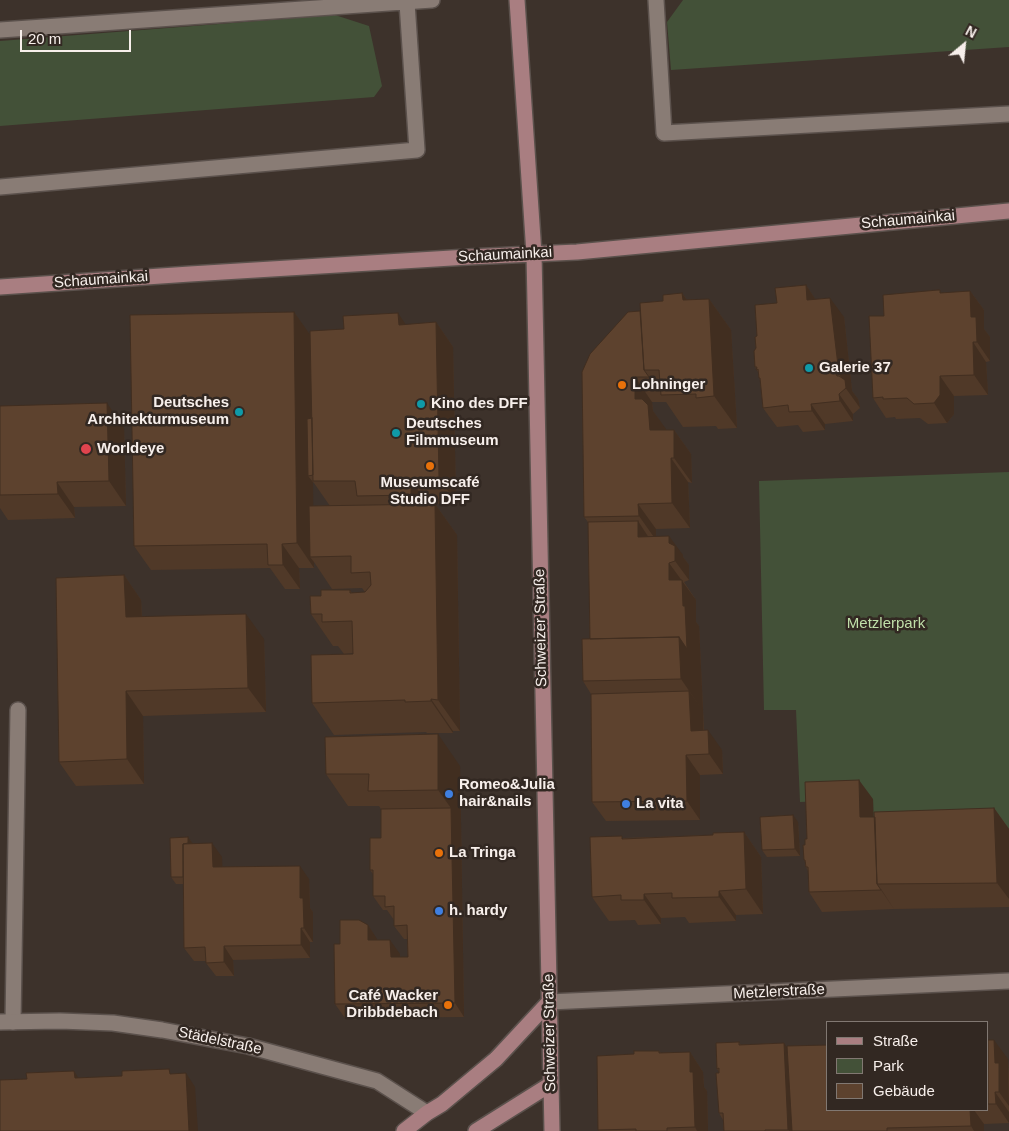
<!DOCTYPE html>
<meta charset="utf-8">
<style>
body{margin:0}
#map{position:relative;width:1009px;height:1131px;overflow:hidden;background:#3d322b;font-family:Arial,sans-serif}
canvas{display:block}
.legend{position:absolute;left:826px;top:1021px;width:162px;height:90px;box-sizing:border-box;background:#322822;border:1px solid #817872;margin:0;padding:6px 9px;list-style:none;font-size:15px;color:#f7efeb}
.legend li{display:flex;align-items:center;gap:10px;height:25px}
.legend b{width:25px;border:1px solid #817872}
.north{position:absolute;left:939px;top:20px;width:50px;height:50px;-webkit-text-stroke:4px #322822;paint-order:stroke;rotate:28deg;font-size:14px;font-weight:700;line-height:20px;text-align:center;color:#f7efeb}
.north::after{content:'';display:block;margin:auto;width:18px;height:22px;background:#f7efeb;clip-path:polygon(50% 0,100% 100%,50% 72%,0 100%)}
.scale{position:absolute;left:20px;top:30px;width:111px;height:22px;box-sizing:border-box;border:2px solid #f7efeb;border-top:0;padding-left:6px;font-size:15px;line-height:18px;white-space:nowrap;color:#f7efeb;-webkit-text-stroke:4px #322822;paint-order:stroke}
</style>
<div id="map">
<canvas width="1009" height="1131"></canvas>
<ul class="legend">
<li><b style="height:6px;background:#a97e81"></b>Straße</li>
<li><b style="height:14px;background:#435138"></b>Park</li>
<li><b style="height:14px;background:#5d422e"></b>Gebäude</li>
</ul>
<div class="north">N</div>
<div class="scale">20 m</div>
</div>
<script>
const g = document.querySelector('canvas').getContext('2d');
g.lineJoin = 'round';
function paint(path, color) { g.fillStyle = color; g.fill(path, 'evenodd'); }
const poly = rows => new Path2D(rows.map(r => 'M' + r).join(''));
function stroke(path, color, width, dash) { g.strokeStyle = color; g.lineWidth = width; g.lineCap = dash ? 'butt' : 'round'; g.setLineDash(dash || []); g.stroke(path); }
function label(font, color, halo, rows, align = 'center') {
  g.font = font + ' Arial,sans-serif'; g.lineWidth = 5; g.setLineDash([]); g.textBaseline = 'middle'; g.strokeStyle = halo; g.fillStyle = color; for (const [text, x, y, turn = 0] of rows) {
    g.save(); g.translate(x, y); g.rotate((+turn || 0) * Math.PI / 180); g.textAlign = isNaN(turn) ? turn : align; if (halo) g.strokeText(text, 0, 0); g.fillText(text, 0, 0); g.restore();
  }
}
const green = poly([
 [683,0,1009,0,1009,47,671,70,667,22],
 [335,15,369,26,382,86,374,97,0,126,0,41],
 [1009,472,1009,832,874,837,873,799,800,802,796,710,764,710,759,481]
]);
const lane = poly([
 [656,0,664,133,1009,114],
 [0,30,432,0],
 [0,187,417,150,407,3],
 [13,1022,18,710]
]);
const street = poly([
 [549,1002,1009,981],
 [0,1022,60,1021,113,1023,162,1030,248,1046,377,1081,427,1113]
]);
const secondary = poly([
 [517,0,534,254,552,1131],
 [0,287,190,274,468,257,577,252,1009,211],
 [404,1131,427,1113,442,1104,496,1059,549,1002],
 [476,1131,551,1084]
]);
const wall = poly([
 [806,285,815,299,844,317,852,391,858,399,860,408,853,414,853,421,825,424,825,430,803,432,798,425,777,427,763,408,760,380,759,378,758,372,755,367,757,336,777,303],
 [970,291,984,310,984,329,990,337,990,361,986,362,988,395,954,396,954,414,947,423,928,424,920,418,896,419,895,417,886,418,873,398,884,316,942,293],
 [682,293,687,300,709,299,731,330,737,428,718,429,716,426,683,427,666,402,652,402,653,411,666,430,674,430,691,454,692,483,688,482,690,528,656,529,656,536,683,555,683,557,689,565,689,580,684,582,696,600,696,622,699,626,704,730,722,750,723,774,700,775,700,820,606,821,592,802,591,694,583,681,590,639,588,522,584,517,640,311],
 [294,312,310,336,406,325,436,322,453,347,456,502,435,504,457,535,460,731,453,731,453,733,427,733,426,732,334,735,312,703,353,654,353,653,344,654,338,646,333,646,311,614,321,596,350,590,352,593,365,592,362,588,332,589,314,562,314,568,299,568,300,589,285,589,270,568,151,570,134,546],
 [313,482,314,483,330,506,313,506],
 [0,406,124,428,126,506,74,507,75,518,8,520,0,508],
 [124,575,141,600,142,617,264,639,266,712,143,716,144,784,76,786,59,762],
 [460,766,461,822,464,1017,345,1018,335,1004,340,944,368,925,377,940,400,954,400,957,408,957,407,939,404,939,394,926,394,920,387,910,383,910,373,896,373,874,370,870,381,838,381,809,379,806,348,806,326,774],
 [873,799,873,817,994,808,1009,829,1009,907,894,909,822,912,809,892,808,871,806,867,805,862,804,860,805,845,807,839],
 [798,822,800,856,767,857,762,850],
 [744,832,761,857,763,914,736,915,736,921,689,923,685,917,661,918,661,924,638,925,635,920,609,921,592,897,623,838,713,835],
 [188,837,192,843,222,857,222,867,309,879,310,908,313,912,313,942,310,942,310,958,233,960,234,976,216,976,206,963,206,961,194,961,184,948,184,884,176,884,171,877],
 [988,1040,1008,1059,1009,1078,1009,1123,984,1124,984,1131,724,1131,723,1120,719,1113,719,1072,717,1069,739,1042,741,1045,828,1110,988,1110],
 [659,1051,661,1053,690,1052,703,1072,704,1087,707,1091,708,1131,599,1131,598,1130,634,1054]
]);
const shadedWall = poly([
 [806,285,819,305,807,300],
 [970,291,984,310,984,329,990,337,990,361,977,342,971,317],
 [682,293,704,325,683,300],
 [830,298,844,317,852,391,858,399,860,408,837,376,836,374,846,388,845,383,839,374],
 [709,299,731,330,737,428,714,396],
 [294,312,311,336,313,475,308,476,313,482,314,557,310,557,314,562,314,568,297,543],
 [398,313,415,338,399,325],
 [436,322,453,347,456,502,439,478],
 [973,342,986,362,988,395,974,375],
 [940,376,954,396,954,414,947,423,934,403],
 [635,377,652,402,653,411,666,429,667,454,650,430,635,399],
 [839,394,853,414,853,421,840,401],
 [107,403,124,428,126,506,109,481],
 [811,404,825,424,825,430,812,411],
 [674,430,691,454,692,483,674,458],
 [671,458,688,482,690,528,672,503],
 [411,480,428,504,428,520,411,495],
 [57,482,74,507,75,518,58,494],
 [435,504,457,535,460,731,438,700],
 [638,504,656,529,656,540,639,516],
 [638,521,651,541,638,537],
 [669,536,683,555,683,557,689,565,689,580,675,561,669,543],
 [282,544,299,568,300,589,283,565],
 [669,563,696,600,696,622,699,626,703,711,681,679,679,637,683,606,669,580],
 [124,575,141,600,143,642,126,617],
 [246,614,264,639,266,712,248,688],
 [126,691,143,716,144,784,127,759],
 [689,691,703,711,704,751,691,731],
 [431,699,453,731,453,733,431,701],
 [708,730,722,750,723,774,709,754],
 [438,734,460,766,461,822,438,790],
 [686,755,700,775,700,820,687,801],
 [859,780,873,799,874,837,860,817],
 [451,808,461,822,464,1017,455,1003],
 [994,808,1009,829,1009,899,997,883],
 [793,815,798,822,800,856,795,849],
 [744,832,761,857,763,914,746,889],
 [188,837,193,844,188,877],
 [212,843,222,857,223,881,213,867],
 [300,866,309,879,310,908,313,912,313,942,304,928,300,898],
 [881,889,894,909,881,890],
 [719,891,736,915,736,921,719,897],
 [644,894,661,918,661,924,644,900],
 [368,925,377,939,377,954,368,940],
 [301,928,310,942,310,958,301,945],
 [390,940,400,954,400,970,391,957],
 [224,946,233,960,234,976,224,962],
 [994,1040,1008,1059,1009,1106,999,1092,995,1063],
 [784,1043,801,1067,804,1131,789,1131,788,1130],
 [690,1052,703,1072,704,1087,707,1091,708,1131,697,1131,695,1127,690,1072],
 [74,1071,83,1085,75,1078],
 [186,1073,195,1087,198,1131,189,1131],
 [995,1092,1009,1112,1009,1123,996,1104],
 [970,1110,974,1110,984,1124,984,1131,974,1131,971,1126]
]);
const building = poly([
 [806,285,807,300,830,298,839,374,836,374,837,376,839,376,845,380,846,388,839,394,840,401,811,404,812,411,789,412,788,405,763,408,760,378,759,378,758,369,756,370,757,367,755,367,754,351,756,348,755,337,757,336,755,305,777,303,775,288,806,285],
 [938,290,940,290,940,293,970,291,971,317,976,317,977,342,973,342,974,375,940,376,940,395,934,403,914,404,907,398,883,399,883,397,873,398,869,316,884,316,883,295,938,290],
 [682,293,683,300,709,299,714,396,696,398,696,394,661,395,659,370,644,370,640,303,663,301,663,295,682,293],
 [640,311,644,370,649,377,635,377,635,399,642,399,648,405,650,430,674,430,674,458,671,458,672,503,638,504,639,516,584,517,582,372,590,354,628,312,640,311],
 [294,312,297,543,282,544,283,565,268,565,267,544,134,546,130,315,294,312],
 [398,313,399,325,436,322,439,478,411,480,411,495,357,496,355,481,313,481,310,331,344,329,343,316,398,313],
 [107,403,109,481,57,482,58,494,0,495,0,406,107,403],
 [312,418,313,475,308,476,307,419,312,418],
 [435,504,438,700,431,699,431,701,405,702,405,700,312,703,311,655,353,654,352,621,322,622,322,614,311,614,310,596,321,596,321,590,350,590,350,593,365,592,371,585,370,572,351,573,351,556,310,557,309,506,435,504],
 [638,521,638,537,669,536,669,543,675,546,675,561,669,563,669,580,682,580,683,606,685,606,687,649,679,637,590,639,588,522,638,521],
 [124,575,126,617,246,614,248,688,126,691,127,759,59,762,56,578,124,575],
 [679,637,681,679,583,681,582,639,679,637],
 [689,691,691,731,708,730,709,754,686,755,687,801,592,802,591,694,689,691],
 [438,734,438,790,368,791,369,774,326,774,325,737,438,734],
 [859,780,860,817,875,817,877,884,881,890,809,892,808,867,806,867,805,860,804,860,803,845,805,845,805,839,807,839,805,782,859,780],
 [451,808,455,1003,335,1004,334,944,340,944,340,920,359,920,368,925,368,940,390,940,391,957,408,957,407,925,394,926,394,906,385,907,385,896,373,896,373,870,370,870,370,838,381,838,381,809,451,808],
 [994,808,997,883,877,884,874,812,994,808],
 [793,815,795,849,762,850,760,817,793,815],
 [744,832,746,889,719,891,719,897,672,898,672,893,644,894,644,900,621,900,621,895,592,897,590,837,622,836,622,839,713,835,713,833,744,832],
 [188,837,188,843,183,844,183,877,171,877,170,838,188,837],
 [212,843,213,867,300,866,300,898,303,898,304,928,301,928,301,945,224,946,224,962,206,963,205,947,184,948,183,844,212,843],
 [988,1040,994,1040,995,1063,999,1063,999,1092,995,1092,996,1104,988,1104,988,1040],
 [739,1042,739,1045,784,1043,788,1130,765,1130,765,1131,724,1131,723,1113,719,1113,716,1073,719,1073,719,1068,717,1069,716,1043,739,1042],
 [828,1045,828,1110,970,1110,971,1126,887,1128,887,1131,792,1131,787,1046,828,1045],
 [634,1051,659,1051,659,1053,690,1052,690,1072,693,1072,695,1127,667,1128,667,1131,636,1131,636,1129,598,1130,597,1056,634,1054,634,1051],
 [169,1069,170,1074,186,1073,189,1131,0,1131,0,1080,27,1079,26,1073,74,1071,75,1078,122,1076,122,1071,169,1069]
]);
const markers = [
 [809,368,5,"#0f9aa8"],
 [622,385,5,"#e8710a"],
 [421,404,5,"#0f9aa8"],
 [239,412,5,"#0f9aa8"],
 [396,433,5,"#0f9aa8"],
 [86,449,6,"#e0444e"],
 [430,466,5,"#e8710a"],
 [449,794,5,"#3f7fe0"],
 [626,804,5,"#3f7fe0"],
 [439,853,5,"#e8710a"],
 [439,911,5,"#3f7fe0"],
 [448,1005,5,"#e8710a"]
];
const streetNames = [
 ["Schaumainkai",908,220,-5],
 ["Schaumainkai",505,255,-3],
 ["Schaumainkai",101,280,-4],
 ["Schweizer Straße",541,628,-91],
 ["Metzlerstraße",779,992,-3],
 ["Schweizer Straße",550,1033,-91],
 ["Städelstraße",220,1041,12]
];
const poiNames = [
 ["Galerie 37",819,368],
 ["Lohninger",632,385],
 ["Deutsches",229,403,"right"],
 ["Architekturmuseum",229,420,"right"],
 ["Kino des DFF",431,404],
 ["Deutsches",406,424],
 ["Filmmuseum",406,441],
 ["Worldeye",97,449],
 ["Museumscafé",430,483,"center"],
 ["Studio DFF",430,500,"center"],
 ["Romeo&Julia",459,785],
 ["hair&nails",459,802],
 ["La vita",636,804],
 ["La Tringa",449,853],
 ["h. hardy",449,911],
 ["Café Wacker",438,996,"right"],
 ["Dribbdebach",438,1013,"right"]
];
const parkNames = [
 ["Metzlerpark",886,624]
];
paint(green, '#435138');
stroke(lane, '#5b514c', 18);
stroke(street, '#5b514c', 18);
stroke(secondary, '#5b514c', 18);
stroke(lane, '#897c75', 15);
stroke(street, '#897c75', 15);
stroke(secondary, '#a97e81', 15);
paint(wall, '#503928');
paint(shadedWall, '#412e20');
paint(building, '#5d422e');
stroke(building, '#412e20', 1);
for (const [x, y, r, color] of markers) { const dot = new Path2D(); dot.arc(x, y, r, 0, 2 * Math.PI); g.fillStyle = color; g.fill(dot); stroke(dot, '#322822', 2); }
label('15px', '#f7efeb', '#322822', streetNames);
label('bold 15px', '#f7efeb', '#322822', poiNames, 'left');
label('15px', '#c0dfa9', '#322822', parkNames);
</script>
